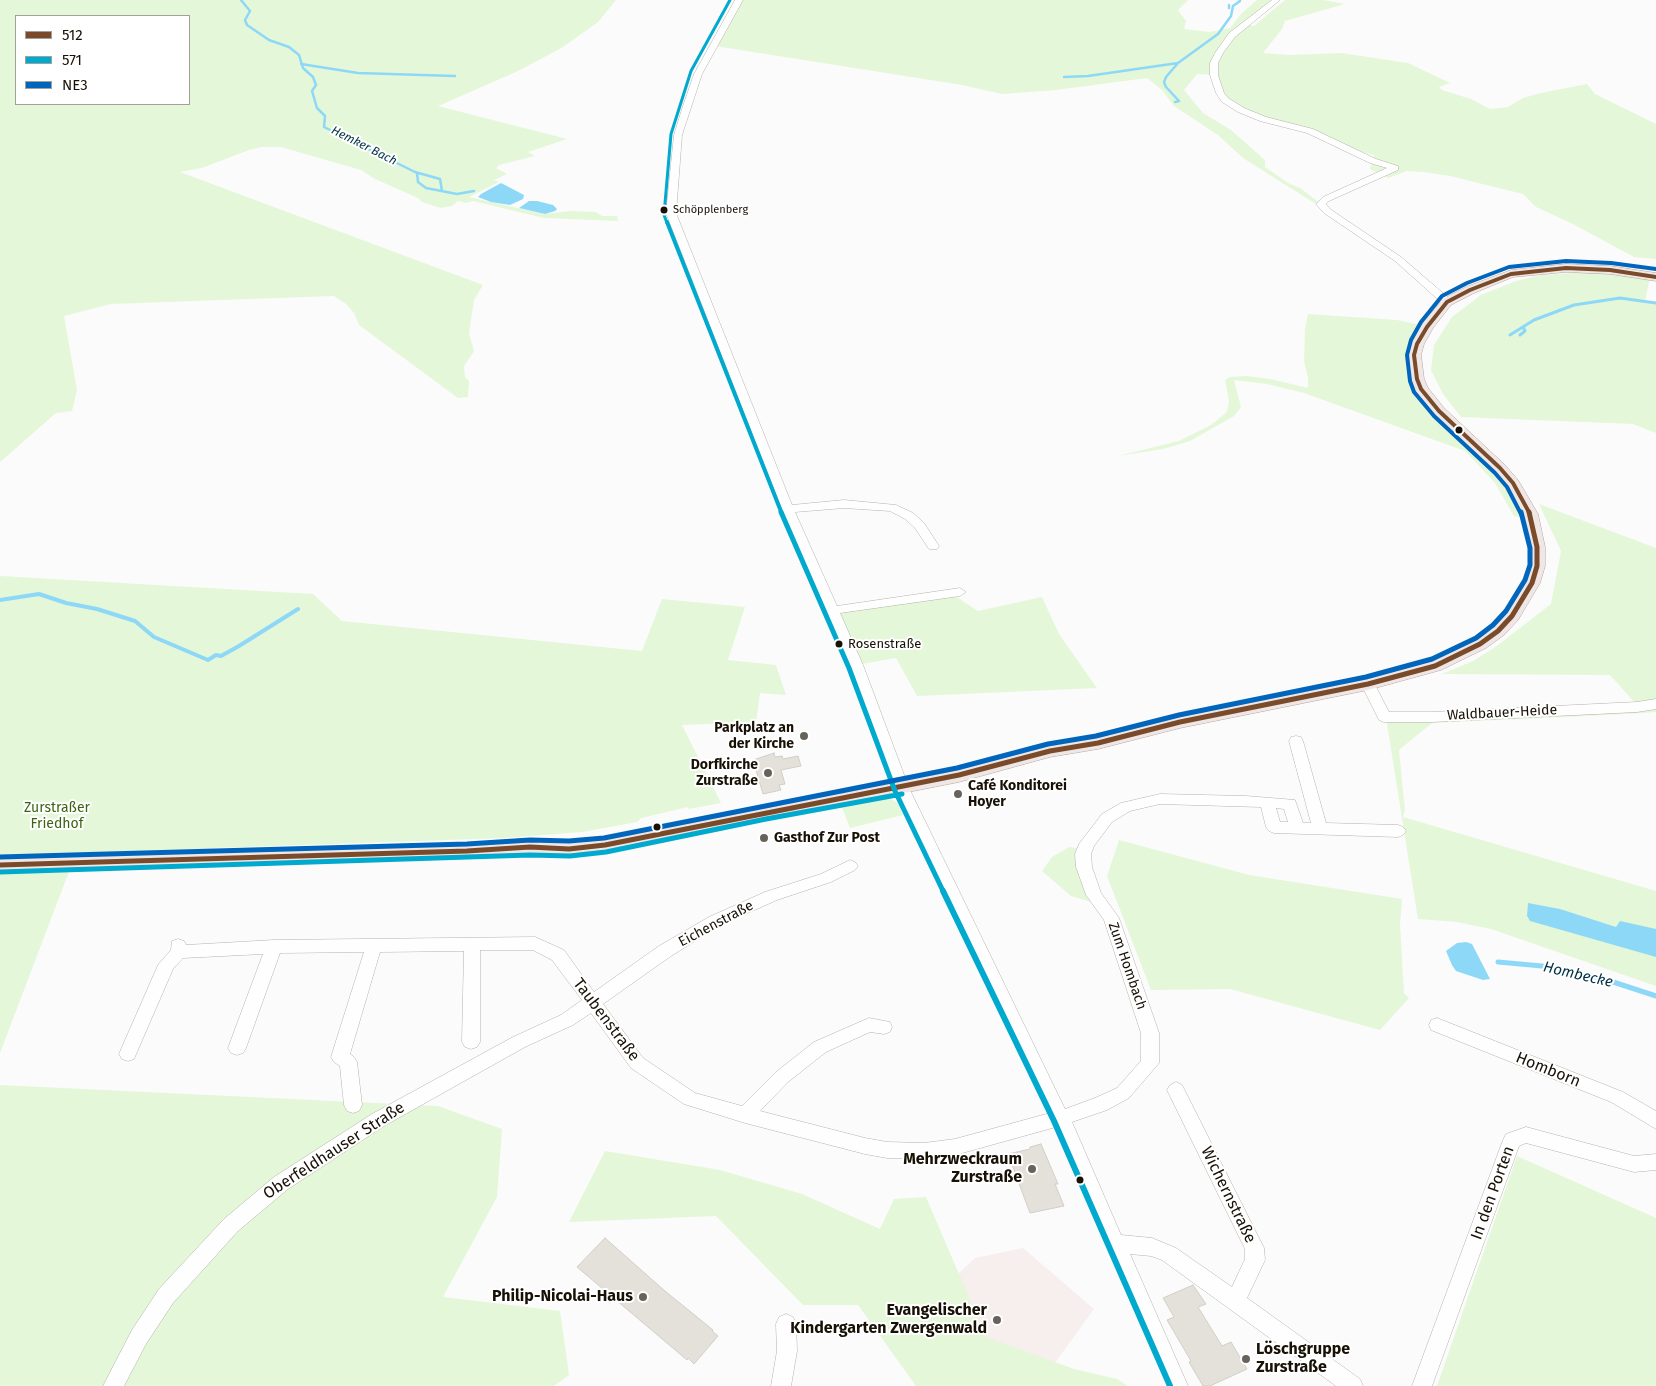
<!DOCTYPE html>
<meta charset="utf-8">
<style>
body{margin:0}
#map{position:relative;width:1656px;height:1386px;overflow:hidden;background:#fbfbfb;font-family:"Fira Sans",sans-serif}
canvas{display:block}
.legend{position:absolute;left:15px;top:15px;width:175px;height:90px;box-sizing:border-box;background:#fff;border:1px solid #a3a09b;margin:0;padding:6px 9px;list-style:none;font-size:15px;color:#181106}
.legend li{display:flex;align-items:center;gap:10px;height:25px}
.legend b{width:25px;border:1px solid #a3a09b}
</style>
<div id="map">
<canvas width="1656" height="1386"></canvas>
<ul class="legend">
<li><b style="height:6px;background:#7a4b2a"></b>512</li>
<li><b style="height:6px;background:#00a9ce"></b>571</li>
<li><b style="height:6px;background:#0065bd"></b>NE3</li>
</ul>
</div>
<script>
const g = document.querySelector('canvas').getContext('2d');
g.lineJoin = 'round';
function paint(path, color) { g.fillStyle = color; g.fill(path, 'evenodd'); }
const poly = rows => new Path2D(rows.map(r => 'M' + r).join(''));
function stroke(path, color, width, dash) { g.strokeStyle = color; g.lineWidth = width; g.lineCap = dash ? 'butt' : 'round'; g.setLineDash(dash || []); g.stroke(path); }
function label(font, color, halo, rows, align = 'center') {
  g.font = font + ' "Fira Sans",sans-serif'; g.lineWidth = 4; g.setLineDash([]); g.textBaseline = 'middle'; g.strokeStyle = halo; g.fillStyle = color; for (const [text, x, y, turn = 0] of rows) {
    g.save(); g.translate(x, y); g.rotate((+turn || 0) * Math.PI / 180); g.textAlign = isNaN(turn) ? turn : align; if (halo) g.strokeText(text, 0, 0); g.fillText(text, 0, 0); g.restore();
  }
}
const education = poly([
 [1023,1248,1094,1309,1038,1386,897,1331,975,1258]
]);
const green = poly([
 [0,0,616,0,598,22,563,47,518,71,438,106,567,139,528,152,535,156,499,165,496,168,507,174,494,180,499,182,469,197,544,214,571,211,596,212,602,216,617,216,618,221,544,218,473,201,466,203,458,201,452,206,441,208,422,202,418,198,375,179,361,170,281,147,262,147,249,150,202,168,180,172,483,285,474,300,469,334,474,351,464,366,465,377,469,381,468,397,458,398,359,325,354,313,346,304,334,296,111,304,64,316,77,390,72,411,56,413,0,462],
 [189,16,189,104,16,104,16,16],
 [741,0,1188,0,1178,10,1186,21,1184,29,1210,32,1230,28,1242,13,1257,0,1272,0,1245,24,1254,26,1285,0,1323,0,1345,4,1285,21,1282,29,1263,53,1289,55,1341,53,1408,63,1450,83,1439,87,1442,90,1471,99,1490,109,1508,107,1523,98,1541,93,1587,84,1595,94,1656,124,1656,259,1634,257,1573,224,1536,207,1523,194,1450,176,1424,172,1407,171,1388,178,1370,169,1374,155,1350,149,1310,131,1263,119,1225,100,1213,75,1197,74,1184,90,1203,113,1231,130,1265,160,1265,167,1288,183,1300,188,1321,204,1327,211,1243,158,1218,135,1174,106,1162,90,1147,78,1056,90,1002,94,962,85,715,46],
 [1574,273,1613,273,1650,277,1645,301,1656,304,1656,433,1633,424,1461,417,1443,394,1431,370,1434,345,1452,317,1481,295,1516,281,1541,275],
 [1308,314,1397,320,1421,325,1410,343,1407,360,1410,381,1415,389,1430,410,1428,412,1451,432,1466,441,1499,474,1515,498,1524,518,1514,516,1495,483,1465,451,1304,393,1267,384,1234,380,1241,407,1234,416,1190,441,1163,449,1118,456,1179,441,1211,425,1227,412,1229,401,1225,380,1230,377,1247,376,1270,379,1308,388,1308,378,1304,361,1305,329],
 [1539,504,1656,548,1656,701,1636,704,1610,675,1442,674,1473,661,1494,648,1551,604,1561,551],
 [0,576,313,594,342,621,642,651,662,599,745,607,728,660,776,665,786,695,760,693,756,722,682,725,721,803,689,809,688,807,641,818,637,822,582,832,505,838,215,848,187,858,70,869,0,1053],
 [949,592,978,611,1042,597,1059,634,1097,688,917,696,896,658,856,665,831,611],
 [1656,708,1656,712,1627,714,1432,723,1399,750,1405,810,1403,817,1656,891,1656,986,1491,929,1457,922,1418,919,1387,724,1390,721],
 [886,796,899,804,903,815,850,828,841,805],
 [1119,840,1249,875,1402,899,1400,925,1404,993,1409,998,1380,1030,1230,989,1151,990,1107,876],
 [1069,847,1081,849,1094,903,1071,896,1042,871,1052,857],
 [0,1085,438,1106,502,1129,497,1197,443,1297,560,1311,569,1375,554,1386,0,1386],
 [605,1151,720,1170,802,1194,880,1229,894,1199,926,1197,986,1337,1074,1369,1117,1379,1128,1386,916,1386,858,1305,803,1305,716,1216,569,1222],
 [1517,1156,1656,1218,1656,1386,1437,1386]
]);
const water = poly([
 [501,183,524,195,523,199,510,205,491,202,478,197,481,194],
 [529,201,537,201,553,205,557,209,555,211,545,214,519,208],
 [1528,903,1560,909,1616,927,1620,921,1656,929,1656,957,1530,921,1527,916],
 [1466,942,1472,944,1490,979,1483,980,1456,971,1452,965,1446,951,1457,943]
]);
const streamFar3 = poly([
 [241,0,250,11,245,20,247,25,269,40,289,47,299,55,303,68,313,77,316,85,312,91,317,108,325,116,324,127,417,173,418,182,426,188,457,194,474,191],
 [1229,5,1229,8],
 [301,64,358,73,455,76],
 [1064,77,1088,76,1178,63],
 [1175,102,1179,101,1166,87,1164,82,1166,77,1178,63,1218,34,1231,16,1233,6,1240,1],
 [415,172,440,179,442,191]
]);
const streamFar2 = poly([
 [1510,335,1534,320,1574,305,1620,298,1656,303],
 [1520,335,1525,331,1523,327]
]);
const streamFar1 = poly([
 [0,600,39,594,66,603,97,609,135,621,154,637,208,660,216,655,221,656,239,646,298,609]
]);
const stream = poly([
 [1498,962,1542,966,1601,978,1656,996]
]);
const building = poly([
 [774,753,775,757,782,756,783,759,798,756,801,766,781,770,785,784,779,785,781,790,763,794,753,760,774,753],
 [1041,1144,1058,1184,1055,1184,1064,1206,1030,1213,1008,1154,1030,1149,1030,1147,1041,1144],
 [605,1238,665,1291,713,1330,712,1331,718,1336,694,1364,688,1358,687,1360,577,1267,605,1238],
 [1193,1285,1206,1304,1198,1307,1222,1346,1231,1342,1247,1369,1210,1386,1203,1386,1189,1362,1191,1361,1167,1320,1174,1317,1163,1298,1193,1285]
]);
const minor = poly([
 [735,0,743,0,702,74,682,135,676,213,792,505,844,500,896,505,913,513,924,523,939,546,937,549,929,549,915,528,905,519,890,511,844,508,795,512,837,606,960,588,966,592,960,596,840,613,863,665,909,788,1065,1109,1095,1098,1117,1088,1141,1061,1141,1033,1104,920,1086,895,1076,867,1075,854,1079,844,1102,814,1121,803,1160,794,1246,796,1295,800,1303,823,1311,823,1289,741,1291,737,1296,736,1301,737,1303,741,1326,823,1398,825,1403,827,1406,831,1403,835,1398,837,1274,833,1269,831,1266,827,1261,807,1160,804,1130,811,1112,822,1094,846,1091,854,1092,867,1101,893,1119,918,1159,1033,1159,1063,1129,1098,1107,1110,1072,1122,1121,1235,1152,1238,1176,1248,1232,1287,1245,1259,1245,1249,1167,1090,1170,1085,1176,1082,1182,1085,1264,1248,1265,1260,1247,1298,1360,1379,1363,1386,1336,1386,1162,1260,1151,1256,1130,1254,1188,1386,1168,1386,1056,1127,955,1155,924,1159,887,1158,865,1154,745,1123,684,1104,631,1068,591,1013,573,1025,525,1047,384,1126,288,1189,238,1231,173,1303,146,1344,124,1386,103,1386,132,1330,159,1289,224,1219,274,1177,372,1114,513,1037,561,1015,582,1000,552,960,533,950,480,950,480,1042,477,1047,471,1049,465,1047,462,1042,464,951,380,952,350,1054,354,1057,357,1062,362,1105,359,1111,353,1113,347,1111,344,1105,340,1066,334,1062,331,1057,364,952,280,953,246,1048,243,1053,237,1055,231,1053,228,1048,263,954,183,958,173,969,134,1059,128,1061,122,1059,119,1054,158,965,171,950,172,941,178,939,184,941,186,945,274,940,535,937,564,950,594,992,659,946,709,917,765,892,821,874,850,860,855,862,858,866,855,870,831,882,777,900,721,925,671,956,603,1004,643,1058,695,1093,742,1106,776,1072,814,1042,869,1018,890,1022,892,1027,890,1032,884,1034,870,1032,826,1052,788,1082,760,1111,865,1138,887,1142,924,1143,955,1139,1050,1113,895,788,849,665,782,509,666,213,674,135,682,109,694,74,735,0],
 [1276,808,1284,809,1288,822,1280,822,1276,808],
 [1272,0,1280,0,1235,37,1223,53,1218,63,1218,75,1224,93,1228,98,1244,108,1266,117,1313,129,1376,159,1398,166,1398,170,1329,201,1326,204,1330,209,1401,257,1451,300,1451,304,1443,304,1395,261,1324,213,1316,204,1323,197,1387,168,1370,163,1307,133,1260,121,1238,112,1222,102,1216,93,1210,75,1210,63,1215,53,1229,33,1272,0],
 [1368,679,1373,681,1389,712,1432,712,1637,702,1656,699,1656,709,1637,712,1432,722,1384,722,1379,720,1361,684,1363,681,1368,679],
 [1437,1018,1623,1092,1656,1111,1656,1129,1611,1102,1431,1030,1429,1025,1431,1020,1437,1018],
 [1526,1127,1634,1156,1656,1154,1656,1170,1634,1172,1526,1143,1519,1146,1432,1386,1412,1386,1503,1140,1506,1134,1526,1127],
 [786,1314,793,1317,796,1324,797,1351,791,1386,771,1386,777,1351,776,1324,779,1317,786,1314]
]);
const major = poly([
 [1566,264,1610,266,1656,273,1656,281,1610,274,1566,272,1513,277,1474,293,1451,305,1433,328,1424,344,1421,355,1424,379,1428,388,1444,408,1505,465,1518,480,1538,514,1545,547,1545,566,1540,583,1518,620,1504,635,1486,648,1441,670,1368,690,1180,728,1098,749,1050,757,959,782,605,852,569,856,530,854,467,858,0,872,0,858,467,844,530,840,569,842,605,838,959,768,1050,745,1098,737,1180,716,1368,678,1429,662,1474,640,1492,627,1506,613,1524,583,1529,566,1529,547,1522,514,1506,485,1495,471,1434,414,1414,389,1410,379,1407,355,1410,344,1422,324,1443,299,1466,287,1511,270,1566,264]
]);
const bus1Far1 = poly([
 [1530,514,1513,483,1500,468,1439,411,1421,389,1417,379,1414,355,1417,344,1427,327,1447,302,1470,290,1511,274,1566,268,1610,270,1656,277]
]);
const bus1 = poly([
 [0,865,467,851,530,847,569,849,605,845,959,775,1050,751,1098,743,1180,722,1368,684,1435,666,1480,644,1498,631,1512,616,1532,583,1537,566,1537,547,1529,512]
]);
const bus2Far3 = poly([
 [667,223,664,215,671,134,691,71,730,0]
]);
const bus2Far2 = poly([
 [667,222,782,514]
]);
const bus2Far1 = poly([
 [781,512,849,668,895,791,944,893],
 [0,872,530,855,570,856,606,852,766,819,902,794]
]);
const bus2 = poly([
 [943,891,1054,1121,1170,1386]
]);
const bus3Far1 = poly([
 [1521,514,1507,487,1495,473,1434,416,1414,392,1410,381,1407,355,1411,340,1421,322,1442,296,1467,283,1509,267,1566,261,1611,263,1656,269]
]);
const bus3 = poly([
 [0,857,467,844,530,840,569,841,604,838,957,768,1048,744,1096,736,1179,715,1366,677,1432,659,1476,638,1493,625,1506,611,1525,580,1530,565,1530,548,1521,512]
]);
const markers = [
 [664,210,4.5,"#181106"],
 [1459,430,4.5,"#181106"],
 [839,644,4.5,"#181106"],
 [804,736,5,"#67635c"],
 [768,773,5,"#67635c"],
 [958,794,5,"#67635c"],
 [657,827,4.5,"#181106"],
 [764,838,5,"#67635c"],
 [1032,1169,5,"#67635c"],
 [1080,1180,4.5,"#181106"],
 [643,1297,5,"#67635c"],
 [997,1320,5,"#67635c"],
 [1246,1359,5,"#67635c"]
];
const farBusnames = [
 ["Schöpplenberg",673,210]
];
const farWaternames = [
 ["Hemker Bach",364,146,27]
];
const busNames = [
 ["Rosenstraße",848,644]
];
const streetNames = [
 ["Waldbauer-Heide",1502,713,-3],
 ["Eichenstraße",716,924,-28],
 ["Zum Hombach",1127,966,71]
];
const poiNames = [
 ["Parkplatz an",794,728],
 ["der Kirche",794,744],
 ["Dorfkirche",758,765],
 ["Zurstraße",758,781],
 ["Café Konditorei",968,786,"left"],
 ["Hoyer",968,802,"left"],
 ["Gasthof Zur Post",774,838,"left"]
];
const parkNames = [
 ["Zurstraßer",57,808],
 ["Friedhof",57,824]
];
const waterNames = [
 ["Hombecke",1578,975,13]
];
const nearStreetnames = [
 ["Taubenstraße",606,1020,53],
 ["Homborn",1548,1070,22],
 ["Oberfeldhauser Straße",334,1151,-33],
 ["In den Porten",1493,1193,-70],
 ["Wichernstraße",1228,1195,64]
];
const nearPoinames = [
 ["Mehrzweckraum",1022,1160],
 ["Zurstraße",1022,1178],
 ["Philip-Nicolai-Haus",633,1297],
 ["Evangelischer",987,1311],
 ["Kindergarten Zwergenwald",987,1329],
 ["Löschgruppe",1256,1350,"left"],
 ["Zurstraße",1256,1368,"left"]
];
paint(education, '#f7eeee');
paint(green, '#e4f7d8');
paint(water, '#8ed8f7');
stroke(streamFar3, '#8ed8f7', 2.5);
stroke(streamFar2, '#8ed8f7', 3);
stroke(streamFar1, '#8ed8f7', 4);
stroke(stream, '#8ed8f7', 5);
paint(building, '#e4e0da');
stroke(building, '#d2cec8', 1);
stroke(minor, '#b6b2ad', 1);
stroke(major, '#b5a6a2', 1);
paint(minor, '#fefefe');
paint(major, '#efe7e5');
stroke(bus1Far1, '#7a4b2a', 4);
stroke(bus1, '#7a4b2a', 5);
stroke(bus2Far3, '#00a9ce', 3);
stroke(bus2Far2, '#00a9ce', 4);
stroke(bus2Far1, '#00a9ce', 5);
stroke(bus2, '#00a9ce', 6);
stroke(bus3Far1, '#0065bd', 4);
stroke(bus3, '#0065bd', 5);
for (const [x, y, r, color] of markers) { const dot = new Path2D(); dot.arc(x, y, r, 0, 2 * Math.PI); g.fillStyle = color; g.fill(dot); stroke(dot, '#fff', 2); }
label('11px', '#181106', '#fff', farBusnames, 'left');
label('italic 12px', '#003244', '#fff', farWaternames);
label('13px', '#181106', '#fff', busNames, 'left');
label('14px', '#181106', '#fff', streetNames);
label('bold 14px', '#181106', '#fff', poiNames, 'right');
label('14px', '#3c6312', '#fff', parkNames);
label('italic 15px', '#003244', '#fff', waterNames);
label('16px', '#181106', '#fff', nearStreetnames);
label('bold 16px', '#181106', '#fff', nearPoinames, 'right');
</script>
